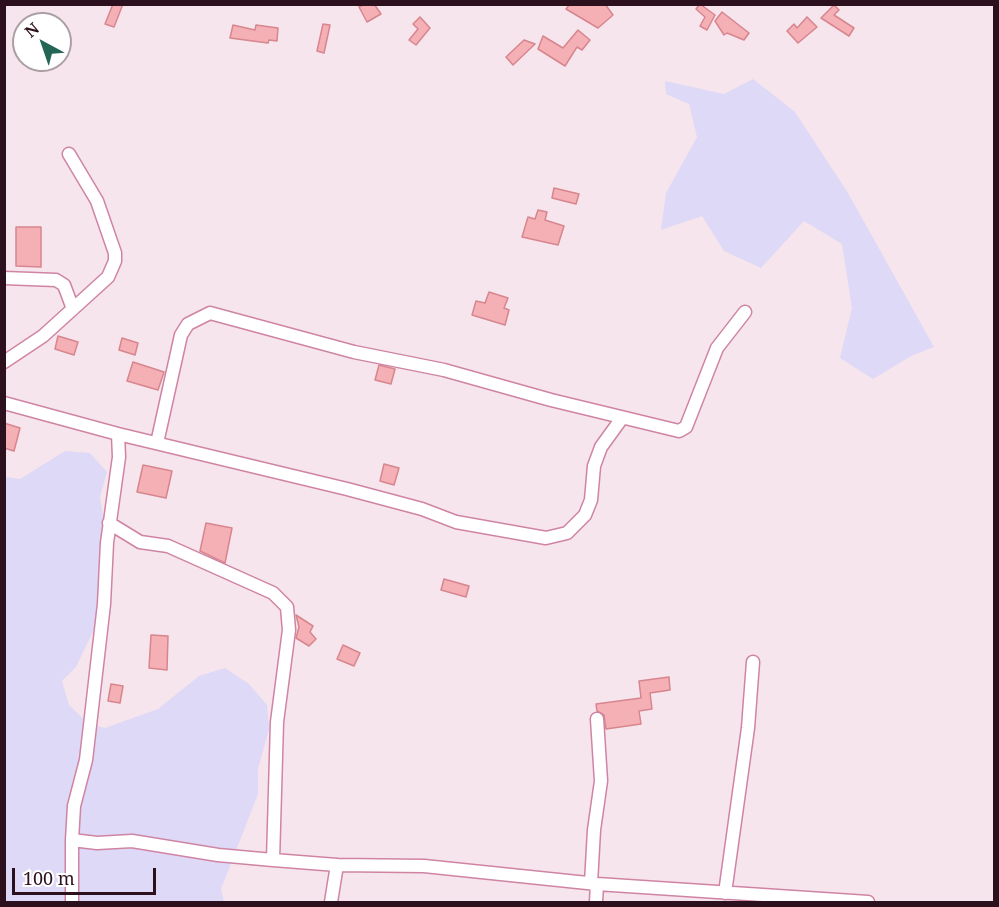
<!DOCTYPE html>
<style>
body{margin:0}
#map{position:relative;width:999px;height:907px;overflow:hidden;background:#f6e5ec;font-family:"Noto Serif",serif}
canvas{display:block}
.frame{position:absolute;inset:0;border:6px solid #2d101d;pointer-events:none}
.north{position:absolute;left:12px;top:12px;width:60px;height:60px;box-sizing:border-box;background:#fff;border:2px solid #ab9fa5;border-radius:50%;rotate:320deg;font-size:16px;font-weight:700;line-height:24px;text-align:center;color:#2d101d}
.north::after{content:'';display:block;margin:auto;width:21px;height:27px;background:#246655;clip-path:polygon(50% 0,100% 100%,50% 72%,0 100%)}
.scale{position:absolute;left:12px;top:868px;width:144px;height:27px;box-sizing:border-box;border:3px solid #2d101d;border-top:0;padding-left:8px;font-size:18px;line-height:21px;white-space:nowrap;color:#2d101d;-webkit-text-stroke:4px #fff;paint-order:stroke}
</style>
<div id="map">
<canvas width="999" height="907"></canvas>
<div class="frame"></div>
<div class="north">N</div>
<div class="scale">100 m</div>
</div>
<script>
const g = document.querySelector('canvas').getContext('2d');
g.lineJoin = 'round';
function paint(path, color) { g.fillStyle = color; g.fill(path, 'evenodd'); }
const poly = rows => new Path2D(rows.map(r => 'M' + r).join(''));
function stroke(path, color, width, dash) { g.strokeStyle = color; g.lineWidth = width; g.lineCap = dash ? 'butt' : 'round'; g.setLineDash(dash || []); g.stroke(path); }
const green = poly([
 [753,79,795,112,848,193,934,347,911,356,873,379,840,358,852,308,842,244,804,221,761,268,724,251,702,216,661,230,666,193,697,137,689,104,666,94,665,81,724,94],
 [65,451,90,453,107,472,100,497,107,543,98,621,76,667,62,681,69,705,89,724,105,728,158,709,199,676,225,668,249,684,267,705,269,729,258,769,258,794,221,889,224,902,5,902,5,477,20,479]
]);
const building = poly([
 [113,4,123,4,114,27,105,24,113,4],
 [364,4,374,4,381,14,367,22,359,7,364,4],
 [570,4,605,4,613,15,598,28,566,9,570,4],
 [700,4,715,15,707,30,700,26,705,17,696,9,700,4],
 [834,5,839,10,834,15,854,28,849,36,821,18,834,5],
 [722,12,749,33,744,40,727,33,724,35,715,21,722,12],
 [420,17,430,28,416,45,409,40,418,29,413,24,420,17],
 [807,17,817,27,798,43,787,31,794,24,797,28,807,17],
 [323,24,330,25,324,53,317,51,323,24],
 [233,25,255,30,256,25,278,28,277,41,269,40,268,43,230,38,233,25],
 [578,30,590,40,582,50,577,47,565,66,538,49,543,36,563,48,578,30],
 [524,40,535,44,513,65,506,57,524,40],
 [554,188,579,194,576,204,552,198,554,188],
 [538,210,547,212,545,220,564,226,558,245,522,237,528,217,535,219,538,210],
 [16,227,41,227,41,267,16,266,16,227],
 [489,292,508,298,504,308,509,310,505,325,472,315,476,301,485,303,489,292],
 [58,336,78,342,74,355,55,349,58,336],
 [122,338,138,343,135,355,119,350,122,338],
 [133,362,164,372,158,390,127,381,133,362],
 [379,365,395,369,391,384,375,380,379,365],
 [4,423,20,428,14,451,4,448,4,423],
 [384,464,399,468,394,485,380,481,384,464],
 [143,465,172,471,166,498,137,492,143,465],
 [206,523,232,528,225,563,200,551,206,523],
 [444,579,469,586,466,597,441,590,444,579],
 [296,615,313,626,310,632,316,639,309,646,296,638,299,627,296,615],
 [151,635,168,636,167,670,149,668,151,635],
 [343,645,360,653,354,666,337,659,343,645],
 [669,677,670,690,650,693,652,709,639,711,641,724,606,729,604,715,597,711,596,704,641,698,639,681,669,677],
 [111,684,123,686,120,703,108,701,111,684]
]);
const minor = poly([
 [4,278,56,280,64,285,73,309],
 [4,362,43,336,108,277,115,261,115,253,97,201,69,154],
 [4,403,118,434,347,489,422,509,456,522,546,538,567,533,585,515,591,500,594,466,601,447,622,418],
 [118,434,119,457,107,543,104,604,86,760,74,806,72,840,97,843,132,841,218,855,273,860,337,865,424,866,597,884,868,902],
 [157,443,181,335,188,324,210,313,354,352,444,370,551,400,679,431,686,427,717,348,745,312],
 [109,523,140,542,168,546,273,593,287,607,289,630,277,722,273,860],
 [591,883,594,830,601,781,597,719],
 [725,893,748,728,753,662],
 [72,902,72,840],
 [331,902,337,865],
 [596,902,597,884]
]);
paint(green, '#ded9f7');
paint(building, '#f5b0b6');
stroke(building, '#d7858e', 1.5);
stroke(minor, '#d084a4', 15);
stroke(minor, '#fff', 12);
</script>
